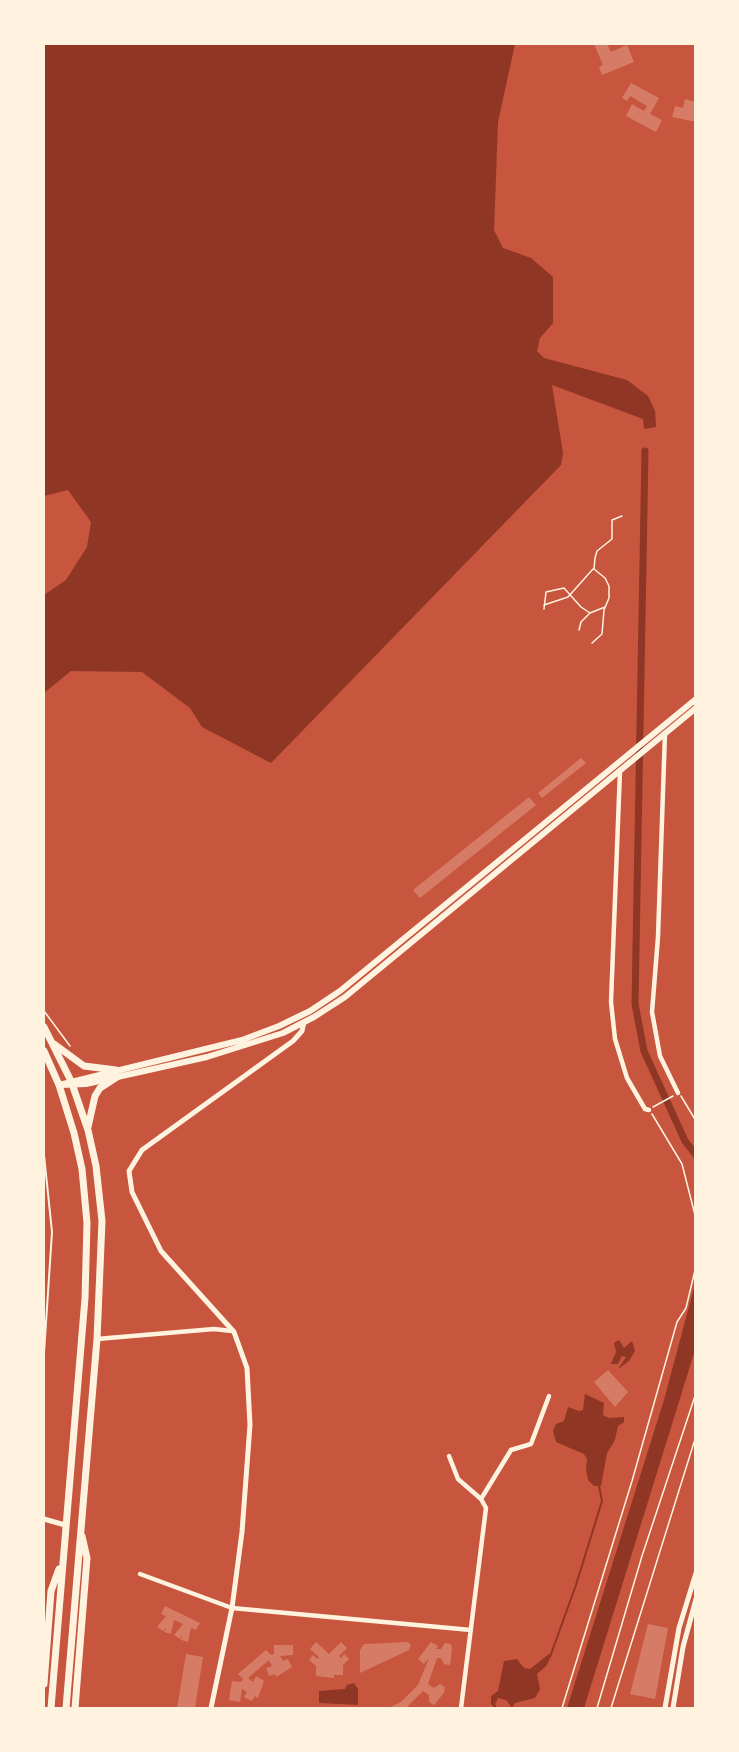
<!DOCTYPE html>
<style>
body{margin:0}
#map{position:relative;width:739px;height:1752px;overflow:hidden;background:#c8553d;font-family:"Asap Condensed",sans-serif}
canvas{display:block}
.frame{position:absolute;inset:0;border:45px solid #fff3e0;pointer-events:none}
</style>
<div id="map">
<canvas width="739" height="1752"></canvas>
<div class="frame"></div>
</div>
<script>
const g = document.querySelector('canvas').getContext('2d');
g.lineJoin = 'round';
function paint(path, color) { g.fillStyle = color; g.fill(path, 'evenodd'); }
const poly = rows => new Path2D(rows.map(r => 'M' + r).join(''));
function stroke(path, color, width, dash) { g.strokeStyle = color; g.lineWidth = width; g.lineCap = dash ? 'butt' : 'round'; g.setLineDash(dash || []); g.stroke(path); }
const water = poly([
 [44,44,515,44,498,122,494,230,503,248,531,258,553,277,553,323,540,338,537,351,544,358,627,380,648,396,655,411,656,427,644,429,643,419,552,385,563,453,561,465,271,763,202,727,190,708,142,672,71,671,44,693,44,595,66,580,87,547,91,522,68,490,44,496],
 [695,1284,695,1350,584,1708,567,1708,664,1400],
 [619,1340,624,1348,632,1341,635,1351,629,1361,618,1369,626,1357,622,1356,618,1364,611,1364,616,1352,614,1343],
 [585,1394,604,1403,603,1415,609,1418,624,1417,624,1422,618,1426,615,1440,607,1453,601,1486,594,1486,588,1480,586,1469,587,1459,584,1454,556,1442,553,1431,556,1424,564,1421,568,1407,579,1411,583,1410],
 [549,1654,552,1655,546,1666,537,1674,540,1689,535,1698,515,1703,512,1708,506,1700,498,1698,495,1704,497,1708,495,1708,491,1704,491,1696,498,1691,504,1661,517,1659,524,1668,530,1669],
 [354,1683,358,1689,358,1705,319,1703,319,1691,345,1689,347,1685]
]);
const stream = poly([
 [551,1654,576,1585,602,1501,599,1486]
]);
const canal = poly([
 [645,451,635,1004,644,1051,685,1141,696,1155]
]);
const building = poly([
 [594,44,607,44,611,52,627,45,634,62,602,75,599,67,603,65],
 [631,83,659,98,650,114,662,120,656,132,626,116,632,104,644,111,647,106,630,96,627,101,622,98],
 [685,99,696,102,696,122,672,117,675,106,683,108],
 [581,758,586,763,542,798,538,793],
 [529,797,536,805,420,898,413,890],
 [608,1370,628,1392,615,1407,594,1382],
 [165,1606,200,1623,196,1630,191,1628,188,1642,181,1640,182,1634,180,1639,174,1635,183,1624,174,1620,171,1634,164,1632,167,1627,163,1631,157,1627,166,1616,161,1614],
 [648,1624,668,1628,655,1699,630,1694],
 [316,1642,329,1654,341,1642,347,1648,339,1656,341,1658,344,1654,349,1659,343,1665,343,1675,334,1675,334,1678,316,1676,316,1666,309,1660,313,1655,317,1659,319,1657,310,1649],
 [408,1642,411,1645,409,1650,360,1673,360,1650,364,1644],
 [431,1642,438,1646,436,1649,441,1649,445,1643,451,1644,452,1650,450,1665,444,1664,441,1658,437,1658,428,1684,434,1688,440,1684,445,1687,444,1693,434,1705,429,1702,429,1695,423,1691,408,1706,409,1708,388,1708,401,1702,418,1685,429,1658,424,1664,418,1659],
 [274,1645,293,1645,293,1655,280,1656,283,1661,288,1659,292,1667,276,1677,275,1674,269,1676,266,1668,272,1666,269,1660,248,1678,253,1682,256,1676,264,1681,258,1698,255,1696,252,1701,244,1697,247,1692,242,1689,240,1702,229,1700,232,1681,241,1682,243,1679,238,1674,266,1650,271,1655,274,1654],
 [186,1654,203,1657,195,1708,177,1708]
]);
const path = poly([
 [544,605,568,597,593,569],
 [544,609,546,592,564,588,581,607,590,613],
 [579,630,581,622,590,613,605,607],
 [592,643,602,634,604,610,609,598,609,586,605,578,594,569,595,558,597,551,612,539,612,520,622,516],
 [44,1011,70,1046],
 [681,1096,696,1121],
 [653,1107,673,1096],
 [652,1114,682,1164,696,1219],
 [562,1708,632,1481,677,1322,686,1308,696,1266],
 [597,1708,642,1556,696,1393],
 [611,1708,696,1436]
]);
const service = poly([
 [44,1155,52,1232,44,1353]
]);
const minor = poly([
 [665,733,658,937,652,1012,660,1056,678,1093],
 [620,771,611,1002,615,1039,627,1078,645,1109,649,1110],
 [97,1339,214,1329,232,1331],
 [449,1456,458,1479,481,1499,486,1508,461,1708],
 [481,1499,511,1450,531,1444,549,1396],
 [140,1574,232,1608,471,1630]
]);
const tertiary = poly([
 [44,1519,65,1525],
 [211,1708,232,1608,242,1532,250,1425,247,1368,234,1332,161,1251,132,1192,129,1171,142,1150,293,1041,302,1031,304,1022],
 [665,1708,679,1628,696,1573],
 [673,1708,683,1647,696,1599]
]);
const secondary = poly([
 [59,1085,242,1040,279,1026,310,1011,340,991,696,699],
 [60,1085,86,1084,207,1057,283,1033,314,1017,345,997,696,708]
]);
const primary = poly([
 [44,1027,71,1081,88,1130,96,1166,102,1221,97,1339,66,1708],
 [54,1044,84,1066,116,1070],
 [44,1051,59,1085,74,1133,82,1169,87,1223,85,1298,51,1708],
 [88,1127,95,1096,100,1088,117,1077],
 [44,1684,51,1591,59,1569],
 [75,1708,87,1558,82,1536]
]);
paint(water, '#8f3625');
stroke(stream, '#8f3625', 2);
stroke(canal, '#8f3625', 7);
paint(building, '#d67c66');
stroke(path, '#fff3e0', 1.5);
stroke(service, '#fff3e0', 2);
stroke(minor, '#fff3e0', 4.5);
stroke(tertiary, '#fff3e0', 5);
stroke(secondary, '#fff3e0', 6);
stroke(primary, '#fff3e0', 7);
</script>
